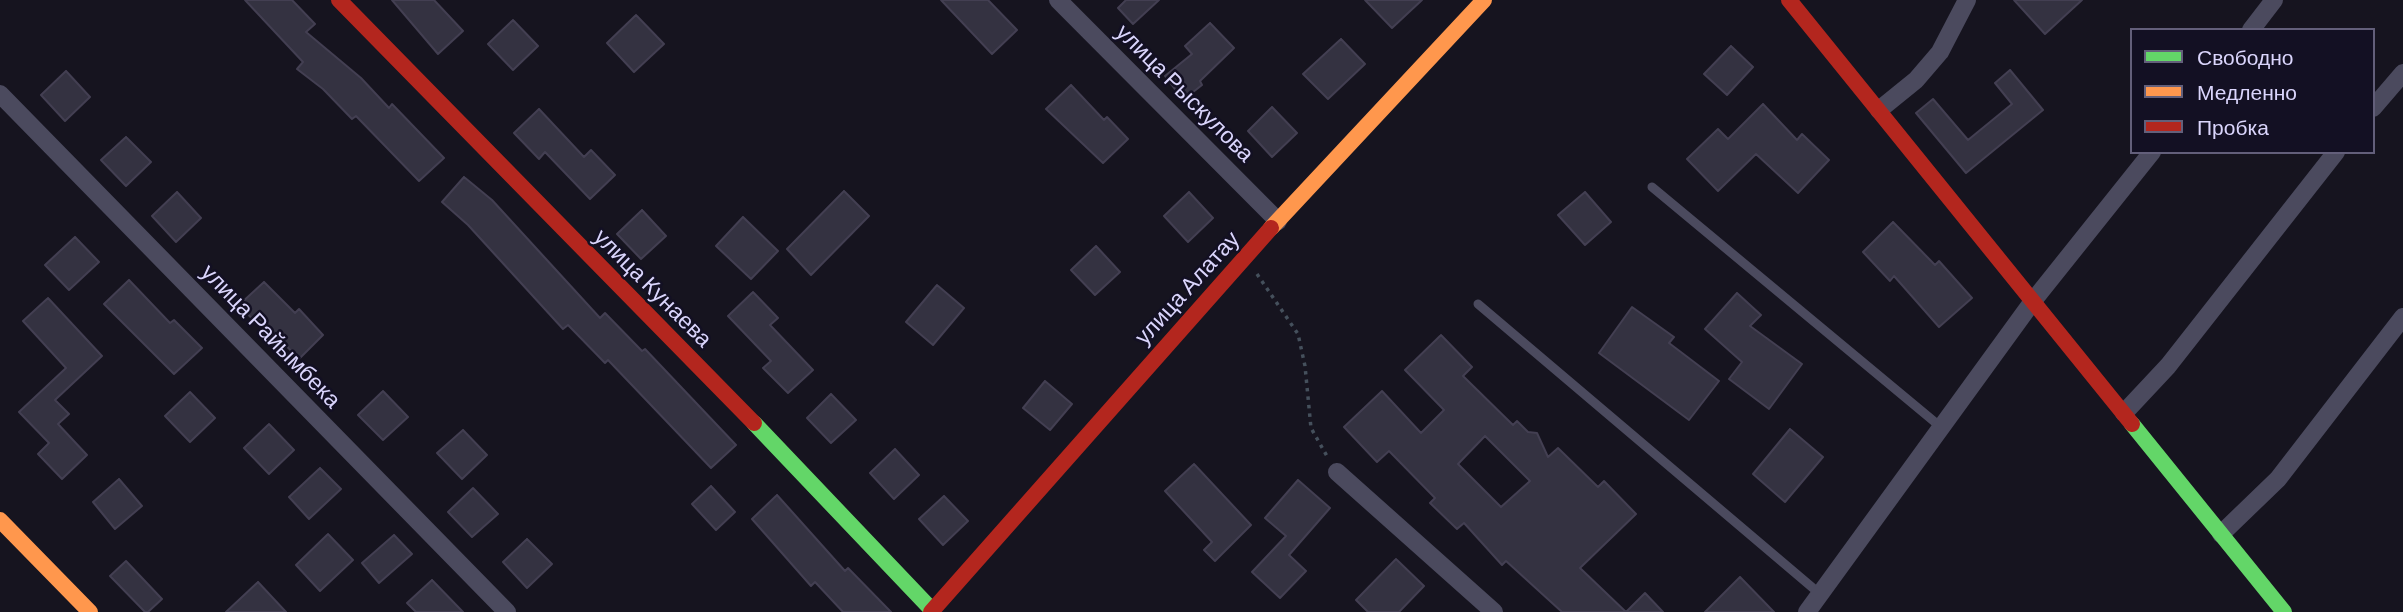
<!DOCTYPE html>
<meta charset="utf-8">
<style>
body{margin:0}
#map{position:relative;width:2403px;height:612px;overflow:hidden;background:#16141f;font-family:Barlow,sans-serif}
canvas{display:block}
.legend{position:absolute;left:2130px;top:28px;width:245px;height:126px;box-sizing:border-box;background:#131023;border:2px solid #635f7a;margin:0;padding:9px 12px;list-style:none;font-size:21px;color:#dad5fc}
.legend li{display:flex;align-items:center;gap:14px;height:35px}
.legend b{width:35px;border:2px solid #635f7a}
</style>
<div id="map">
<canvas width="2403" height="612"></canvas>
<ul class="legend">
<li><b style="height:9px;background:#63d668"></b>Свободно</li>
<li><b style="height:9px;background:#ff974d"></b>Медленно</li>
<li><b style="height:9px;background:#b3261e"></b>Пробка</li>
</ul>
</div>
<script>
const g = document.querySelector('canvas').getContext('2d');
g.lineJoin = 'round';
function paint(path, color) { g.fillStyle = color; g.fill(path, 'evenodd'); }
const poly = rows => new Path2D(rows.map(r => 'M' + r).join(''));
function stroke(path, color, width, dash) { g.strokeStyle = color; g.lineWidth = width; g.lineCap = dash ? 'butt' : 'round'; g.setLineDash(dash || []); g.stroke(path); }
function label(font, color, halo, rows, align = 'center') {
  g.font = font + ' Barlow,sans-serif'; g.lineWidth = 5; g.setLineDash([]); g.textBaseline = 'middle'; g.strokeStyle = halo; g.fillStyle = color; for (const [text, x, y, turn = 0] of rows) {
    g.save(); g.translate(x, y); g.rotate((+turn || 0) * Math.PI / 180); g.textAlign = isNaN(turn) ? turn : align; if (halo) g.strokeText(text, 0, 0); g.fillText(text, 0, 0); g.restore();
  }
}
const building = poly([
 [245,0,292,0,315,24,306,32,361,78,389,108,392,104,444,158,419,181,356,116,352,119,323,89,297,69,303,62,245,0],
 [392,0,434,0,463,31,438,54,392,0],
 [941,0,988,0,1017,30,992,54,941,0],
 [1126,0,1159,0,1133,24,1118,8,1126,0],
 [1365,0,1422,0,1392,28,1365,0],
 [2014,0,2082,0,2045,34,2014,0],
 [636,15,664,44,634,72,607,43,636,15],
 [513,20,538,46,513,70,488,44,513,20],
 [1210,23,1234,48,1200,81,1202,85,1183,100,1165,76,1192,54,1185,46,1210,23],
 [1341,39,1365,64,1328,99,1303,74,1341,39],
 [1731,46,1753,67,1727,95,1704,74,1731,46],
 [2010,70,2043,110,1966,173,1916,113,1933,99,1968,140,2012,104,1995,83,2010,70],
 [66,71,90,97,65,121,41,95,66,71],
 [1071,85,1104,120,1107,117,1128,139,1103,163,1046,109,1071,85],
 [1763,104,1797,140,1802,134,1829,160,1798,193,1756,154,1718,191,1687,159,1718,129,1728,139,1763,104],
 [1272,107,1297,133,1272,157,1248,131,1272,107],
 [539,109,584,157,591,150,615,175,590,199,545,152,539,159,514,133,539,109],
 [126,137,151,162,126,186,101,160,126,137],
 [464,177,492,200,600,318,605,313,642,351,645,349,736,445,711,468,608,360,605,363,568,325,563,329,468,225,442,202,464,177],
 [844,191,869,216,811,275,787,249,844,191],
 [177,192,201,218,176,242,152,216,177,192],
 [1189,192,1213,218,1188,242,1164,216,1189,192],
 [1585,192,1611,222,1585,245,1558,215,1585,192],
 [642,210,666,236,641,259,617,234,642,210],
 [743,217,778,251,751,279,716,246,743,217],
 [1893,222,1935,265,1939,261,1972,298,1939,327,1894,276,1890,281,1863,252,1893,222],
 [75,237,99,262,69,290,45,265,75,237],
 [1096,246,1120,272,1095,295,1071,270,1096,246],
 [129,280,170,323,174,320,202,348,174,374,104,304,129,280],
 [264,282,295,313,299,309,323,335,299,359,268,327,264,331,239,305,264,282],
 [937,285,964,308,933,345,906,322,937,285],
 [753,292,778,318,770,325,813,370,788,393,763,368,771,361,728,316,753,292],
 [1737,293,1761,315,1750,326,1802,364,1769,409,1729,379,1742,362,1705,329,1737,293],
 [48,298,102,356,55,400,69,414,58,424,87,455,62,479,38,454,49,443,19,412,66,368,23,321,48,298],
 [1632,307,1674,337,1669,343,1719,381,1689,420,1599,353,1632,307],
 [1441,335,1472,367,1463,376,1513,425,1517,421,1528,432,1537,433,1548,457,1558,448,1598,487,1604,481,1636,514,1580,568,1626,612,1645,593,1663,612,1562,612,1506,561,1502,565,1464,523,1457,529,1430,503,1435,498,1389,451,1377,462,1344,427,1382,391,1421,433,1444,410,1405,370,1441,335],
 [1485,436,1530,481,1501,507,1458,464,1485,436],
 [1045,381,1072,404,1050,430,1023,408,1045,381],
 [383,391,408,417,383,440,358,415,383,391],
 [190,392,215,418,190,442,165,416,190,392],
 [831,394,856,420,831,443,807,418,831,394],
 [269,424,294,450,269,474,244,448,269,424],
 [1790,429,1823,457,1785,502,1753,474,1790,429],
 [463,430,487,455,462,479,437,453,463,430],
 [895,449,919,475,894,499,870,473,895,449],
 [1194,464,1251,525,1215,561,1204,550,1212,542,1165,491,1194,464],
 [320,468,341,489,309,519,289,497,320,468],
 [119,479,142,506,115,529,93,502,119,479],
 [1298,480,1330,508,1289,555,1306,571,1280,598,1252,572,1286,536,1265,518,1298,480],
 [711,486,735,512,716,530,692,504,711,486],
 [473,488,498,514,472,537,448,512,473,488],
 [777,495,845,571,848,568,891,612,843,612,815,582,811,586,752,519,777,495],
 [944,496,968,521,943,545,919,519,944,496],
 [328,534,353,560,320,591,296,565,328,534],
 [394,535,412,554,379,583,362,563,394,535],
 [527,539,552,564,527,588,503,562,527,539],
 [1396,559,1424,586,1399,612,1368,612,1356,600,1396,559],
 [126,561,162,599,148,612,145,612,110,576,126,561],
 [1740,577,1774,612,1705,612,1740,577],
 [432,580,463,612,416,612,407,603,432,580],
 [258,582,286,612,226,612,258,582]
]);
const path = poly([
 [1257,274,1298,334,1305,366,1311,428,1328,458]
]);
const lane = poly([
 [1652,187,1942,428],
 [1478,304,1820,594]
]);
const street = poly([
 [1058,0,1278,221],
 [2251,30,2274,0],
 [0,94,507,612],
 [2373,108,2403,73],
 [1879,110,1916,80,1940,52,1967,0],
 [2124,413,2168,366,2336,152],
 [1337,472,1494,612],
 [2221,534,2278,479,2403,317],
 [1807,612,2033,301,2152,152]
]);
const fast = poly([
 [754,423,932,610],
 [2132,424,2284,612]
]);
const slow = poly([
 [1271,228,1484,0],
 [0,520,90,612]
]);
const jam = poly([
 [339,0,754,423],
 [1789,0,2132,424],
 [931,612,1271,228]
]);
const streetNames = [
 ["улица Рыскулова",1185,93,45],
 ["улица Кунаева",653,288,45],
 ["улица Алатау",1187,288,-48],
 ["улица Райымбека",271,336,46]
];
paint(building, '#343241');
stroke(building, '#433f52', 2);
stroke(path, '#45505c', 3.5, [3.5, 5]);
stroke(lane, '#4b4a5e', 9);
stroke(street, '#4b4a5e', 18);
stroke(fast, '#63d668', 16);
stroke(slow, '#ff974d', 16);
stroke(jam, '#b3261e', 16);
label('23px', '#dad5fc', '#131023', streetNames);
</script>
